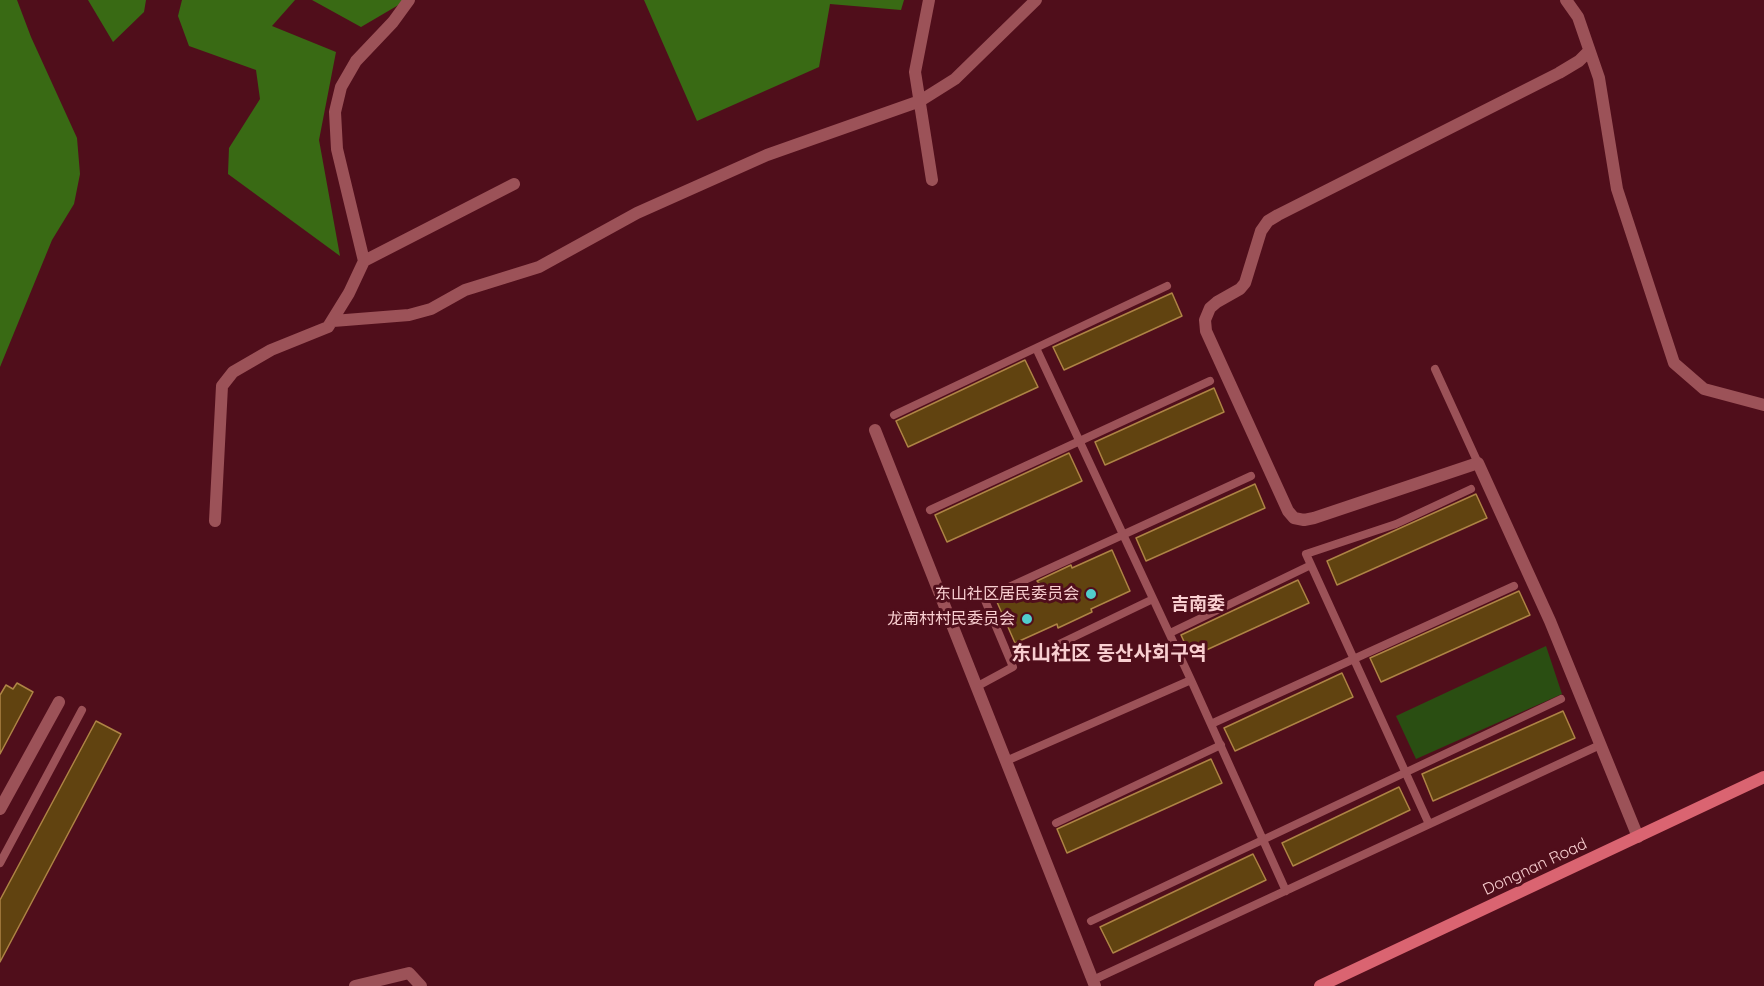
<!DOCTYPE html>
<meta charset="utf-8">
<style>
body{margin:0}
canvas{display:block;background:#500e1b}
</style>
<canvas width="1764" height="986"></canvas>
<script>
const g = document.querySelector('canvas').getContext('2d');
g.lineJoin = 'round';
function paint(path, color) { g.fillStyle = color; g.fill(path, 'evenodd'); }
const poly = rows => new Path2D(rows.map(r => 'M' + r).join(''));
function stroke(path, color, width, dash) { g.strokeStyle = color; g.lineWidth = width; g.lineCap = dash ? 'butt' : 'round'; g.setLineDash(dash || []); g.stroke(path); }
function label(font, color, halo, rows, align = 'center') {
  g.font = font + ' Quicksand,"Noto Sans SC","Noto Sans KR",sans-serif'; g.lineWidth = 6; g.setLineDash([]); g.textBaseline = 'middle'; g.strokeStyle = halo; g.fillStyle = color; for (const [text, x, y, turn = 0] of rows) {
    g.save(); g.translate(x, y); g.rotate((+turn || 0) * Math.PI / 180); g.textAlign = isNaN(turn) ? turn : align; if (halo) g.strokeText(text, 0, 0); g.fillText(text, 0, 0); g.restore();
  }
}
const green = poly([
 [1546,646,1562,694,1416,759,1396,716]
]);
const forest = poly([
 [0,0,17,0,31,37,77,138,80,174,74,204,52,240,0,367],
 [88,0,146,0,144,12,113,42],
 [182,0,295,0,272,26,336,52,319,140,340,256,228,174,229,148,260,99,256,70,189,46,178,16],
 [312,0,407,0,361,27],
 [644,0,904,0,901,10,830,4,819,67,697,121]
]);
const building = poly([
 [1172,293,1182,316,1064,370,1053,347,1172,293],
 [1025,360,1038,387,908,447,896,421,1025,360],
 [1214,388,1224,412,1105,465,1095,442,1214,388],
 [1069,453,1082,481,947,542,935,515,1069,453],
 [1255,484,1265,508,1146,561,1136,538,1255,484],
 [1476,494,1487,518,1337,585,1327,561,1476,494],
 [1112,550,1130,591,1091,609,1092,612,1058,628,1057,624,1015,643,997,602,1039,583,1037,581,1071,565,1072,568,1112,550],
 [1298,580,1309,603,1191,657,1181,635,1298,580],
 [1519,591,1530,615,1381,682,1370,658,1519,591],
 [1342,673,1353,697,1235,751,1224,728,1342,673],
 [17,683,33,692,0,754,0,695,6,685,13,689,17,683],
 [1563,711,1575,738,1433,801,1422,774,1563,711],
 [96,721,121,734,0,962,0,900,96,721],
 [1211,759,1222,783,1067,853,1057,829,1211,759],
 [1399,787,1410,810,1293,866,1282,843,1399,787],
 [1253,854,1266,880,1113,953,1100,927,1253,854]
]);
const service = poly([
 [1036,348,1191,680,1286,891],
 [1435,369,1478,463],
 [894,415,1167,286],
 [930,510,1210,381],
 [1007,588,1251,476],
 [1170,633,1311,565],
 [1030,658,1153,599],
 [976,687,1013,667,984,598],
 [1211,724,1514,586],
 [1006,761,1191,680],
 [1056,823,1221,745],
 [1429,824,1306,554,1396,524,1471,489],
 [0,863,82,710],
 [1091,921,1561,699],
 [1093,980,1600,745]
]);
const minor = poly([
 [409,0,393,22,356,61,341,87,335,112,337,149,364,261,514,184],
 [929,0,915,72,932,180],
 [1566,0,1578,17,1599,78,1617,189,1674,363,1704,389,1764,405],
 [1589,51,1579,61,1559,73,1278,215,1268,221,1261,231,1245,283,1240,289,1217,302,1210,308,1205,320,1206,331,1288,511,1294,518,1304,520,1314,518,1478,463,1550,621,1638,837],
 [333,321,409,315,431,309,465,290,539,267,637,213,767,155,920,101,955,79,1036,0],
 [875,430,1095,986],
 [215,521,222,386,233,372,271,350,328,327,349,293,364,261],
 [0,809,59,702],
 [355,986,409,973,421,986]
]);
const secondary = poly([
 [1320,986,1764,777]
]);
const markers = [
 [1091,594,6,"#52cdcd"],
 [1027,619,6,"#52cdcd"]
];
const poiNames = [
 ["东山社区居民委员会",1079,594],
 ["龙南村村民委员会",1015,619]
];
const streetNames = [
 ["Dongnan Road",1535,867,-25]
];
const neighbourhoodNames = [
 ["吉南委",1198,605]
];
const quarterNames = [
 ["东山社区 동산사회구역",1109,654]
];
paint(green, '#2a4e12');
paint(forest, '#396a14');
paint(building, '#614310');
stroke(building, '#ae8445', 1.5);
stroke(service, '#9c5258', 8);
stroke(minor, '#9c5258', 12);
stroke(secondary, '#da6471', 12);
for (const [x, y, r, color] of markers) { const dot = new Path2D(); dot.arc(x, y, r, 0, 2 * Math.PI); g.fillStyle = color; g.fill(dot); stroke(dot, '#500e1b', 2); }
label('16px', '#f9cfd1', '#500e1b', poiNames, 'right');
label('16px', '#f9cfd1', '#500e1b', streetNames);
label('bold 18px', '#f9cfd1', '#500e1b', neighbourhoodNames);
label('bold 20px', '#f9cfd1', '#500e1b', quarterNames);
</script>
